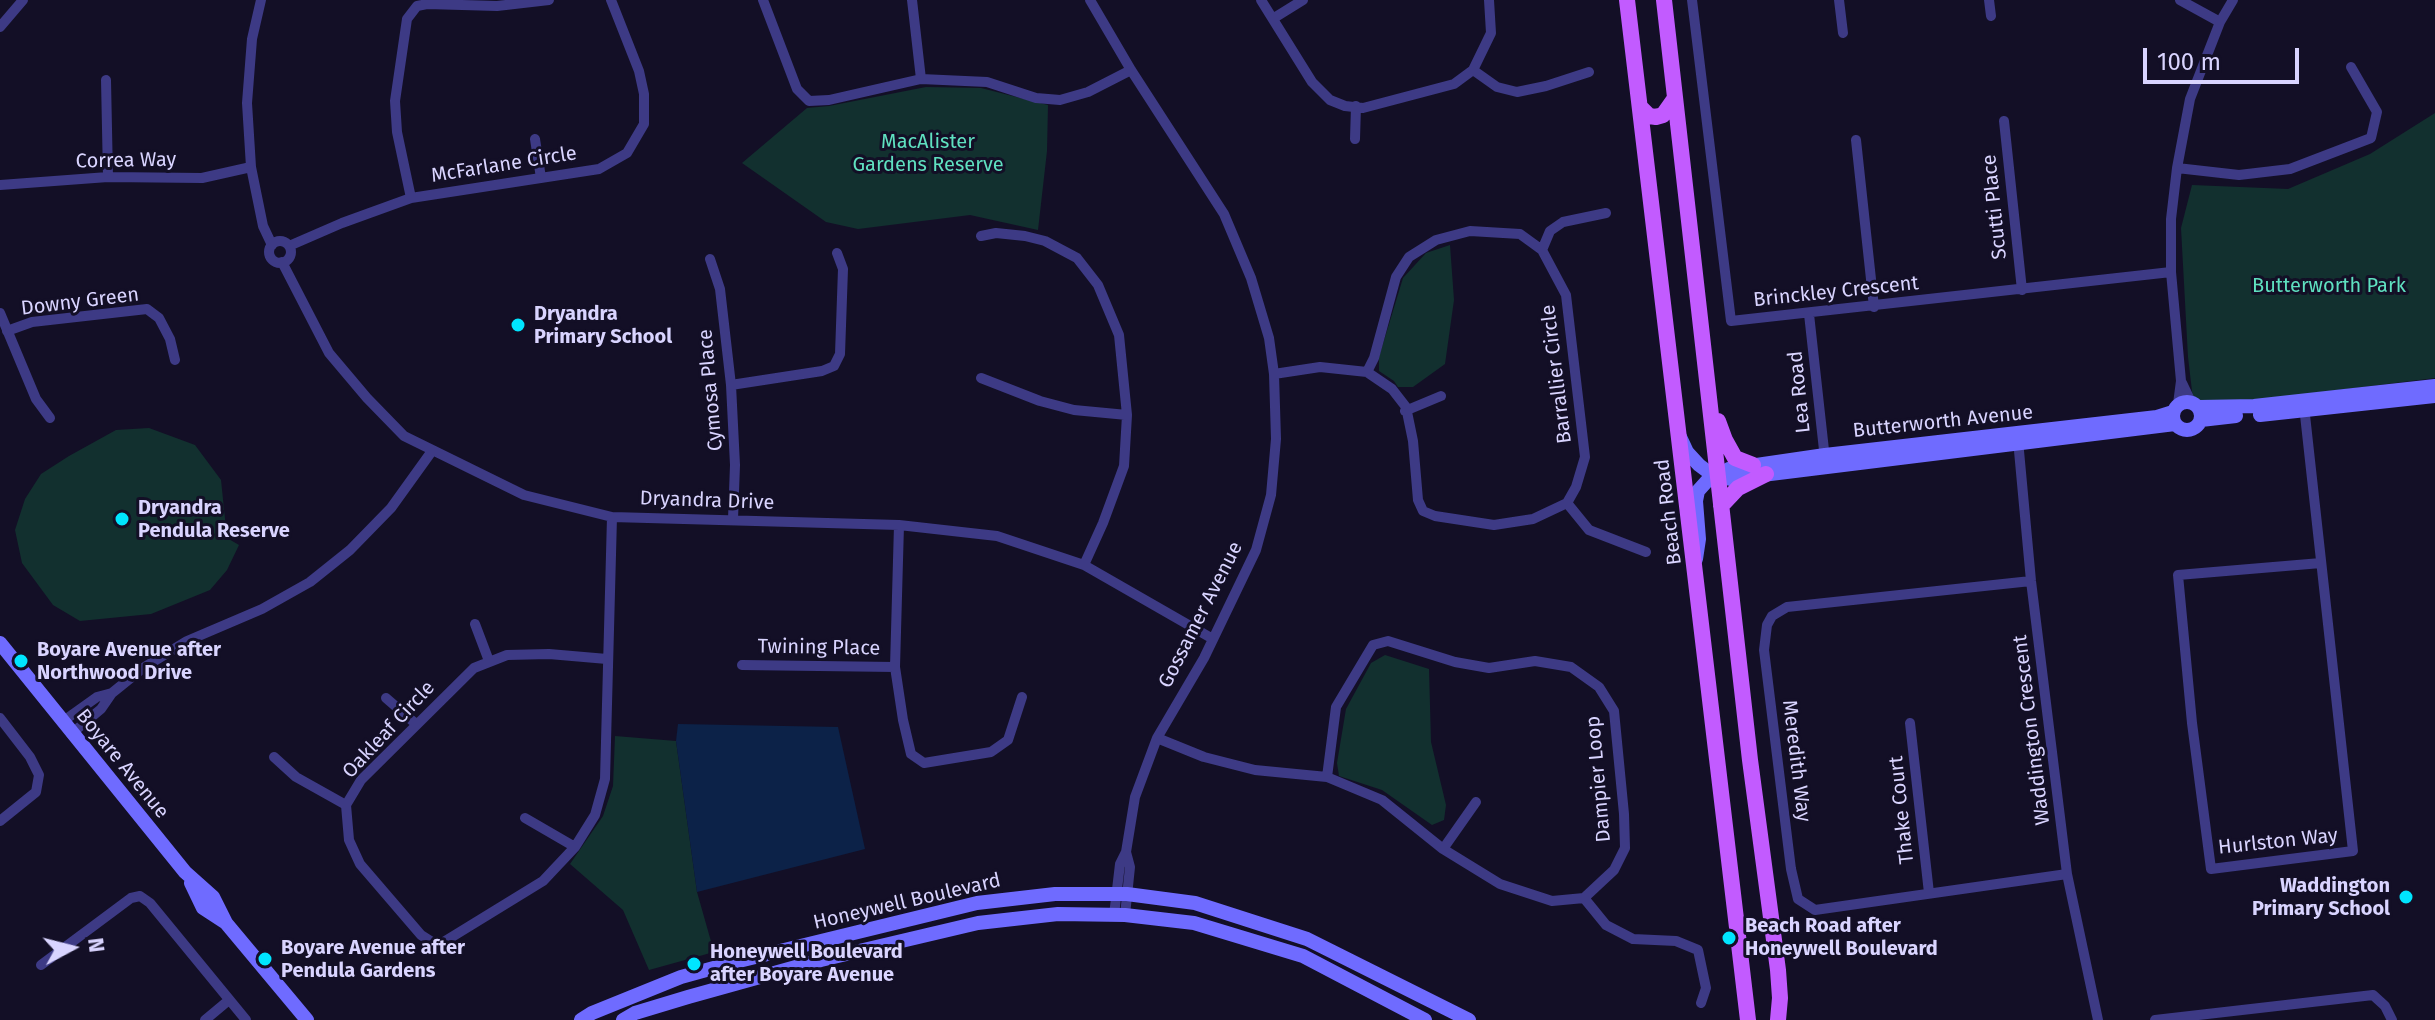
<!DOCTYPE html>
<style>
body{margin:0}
#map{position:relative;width:2435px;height:1020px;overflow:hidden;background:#130f26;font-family:"Fira Sans",sans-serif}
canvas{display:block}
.north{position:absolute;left:32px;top:908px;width:80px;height:80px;-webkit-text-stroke:6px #130f26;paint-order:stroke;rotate:83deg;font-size:22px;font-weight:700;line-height:32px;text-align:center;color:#d9d4ff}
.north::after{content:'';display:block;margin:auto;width:28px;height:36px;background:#d9d4ff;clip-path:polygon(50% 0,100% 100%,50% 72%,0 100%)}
.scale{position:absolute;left:2143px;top:48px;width:156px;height:36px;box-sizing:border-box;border:4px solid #d9d4ff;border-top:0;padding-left:10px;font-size:24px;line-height:28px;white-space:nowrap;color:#d9d4ff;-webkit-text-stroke:6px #130f26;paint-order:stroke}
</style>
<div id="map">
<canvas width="2435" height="1020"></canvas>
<div class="north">N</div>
<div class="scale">100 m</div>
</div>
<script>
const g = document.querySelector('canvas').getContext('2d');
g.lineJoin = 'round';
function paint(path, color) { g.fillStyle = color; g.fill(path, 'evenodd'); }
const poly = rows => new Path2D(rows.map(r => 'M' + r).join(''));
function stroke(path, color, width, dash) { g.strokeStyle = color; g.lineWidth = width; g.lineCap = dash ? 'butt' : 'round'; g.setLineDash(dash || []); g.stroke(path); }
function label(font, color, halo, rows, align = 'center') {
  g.font = font + ' "Fira Sans",sans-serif'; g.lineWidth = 6; g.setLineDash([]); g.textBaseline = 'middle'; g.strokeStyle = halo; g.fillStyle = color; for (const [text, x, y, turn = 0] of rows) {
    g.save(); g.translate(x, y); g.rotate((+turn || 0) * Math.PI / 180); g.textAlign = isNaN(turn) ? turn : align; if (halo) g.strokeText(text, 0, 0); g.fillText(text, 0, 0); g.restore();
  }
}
const green = poly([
 [926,87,981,88,1048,105,1047,151,1038,230,970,215,858,229,826,222,742,163,807,108,829,106],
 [2435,113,2435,378,2194,408,2188,357,2181,228,2192,185,2288,189,2370,154],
 [1450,245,1454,300,1445,364,1413,387,1398,387,1394,381,1379,371,1379,357,1403,278,1426,253],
 [149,428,195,445,221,480,227,538,239,545,227,570,210,590,151,614,80,621,53,605,22,563,15,530,25,499,41,474,69,456,116,430],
 [1385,655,1429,669,1431,742,1446,805,1444,820,1432,825,1382,790,1339,776,1337,763,1346,709,1371,663],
 [615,736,676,741,697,892,714,952,649,970,623,910,570,864,603,816,613,786]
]);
const water = poly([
 [678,724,838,727,865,849,697,892,676,741]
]);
const street = poly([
 [261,0,252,39,247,103,251,167,263,226,272,245],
 [763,0,797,89,809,101,829,100,921,79,987,82,1036,98,1060,100,1088,92,1131,70],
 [912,0,921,79],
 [1090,0,1131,70,1224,214,1251,278,1269,338,1274,374,1276,439,1271,495,1256,550,1204,658,1157,738,1135,797,1126,852,1120,864,1114,915],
 [1261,0,1312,82,1330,100,1345,106,1363,108,1454,84,1473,70,1491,33,1489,0],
 [1692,0,1731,321,2171,272],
 [1839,0,1843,33],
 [1989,0,1991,16],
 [2180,0,2220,22],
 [1274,18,1303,0],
 [0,27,23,0],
 [1473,70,1497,87,1517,92,1546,86,1589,72],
 [106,80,108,177],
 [2004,121,2022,290],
 [535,139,541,178],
 [1355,139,1356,106],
 [1856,140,1874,307],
 [2177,168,2239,175,2290,169,2371,138,2377,112,2351,67],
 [0,185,108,177,202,178,251,167],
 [411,198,397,132,395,101,407,19,417,6,427,4,497,6,549,0],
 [981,236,996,233,1025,236,1045,241,1077,258,1098,285,1119,335,1127,415,1124,466,1103,523,1084,565],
 '269 252a11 11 0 1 1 22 0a11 11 0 1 1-22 0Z',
 [289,246,342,223,411,198,599,169,627,153,644,124,644,94,639,71,611,0],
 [1542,250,1550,231,1563,222,1606,213],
 [710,259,720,289,731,385,735,465,733,519],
 [282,262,329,353,367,398,404,436,524,495,612,517,899,525,997,536,1084,565,1213,639],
 [0,313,36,399,50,418],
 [1809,314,1825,459],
 [7,331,32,322,147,309,159,318,170,339,175,360],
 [1274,374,1320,367,1367,372,1392,389,1406,407,1413,441,1418,500,1423,511,1435,516,1494,525,1533,519,1567,503,1576,487,1585,457,1566,295,1542,250,1520,234,1470,231,1436,240,1409,257,1396,277,1374,358,1367,372],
 [981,378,1040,401,1074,410,1127,415],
 [2182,383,2191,402],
 [731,385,822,371,834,366,840,354,843,269,837,253],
 [2178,404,2181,381,2171,272,2171,219,2177,168,2190,99,2220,22,2233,0],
 [2304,406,2353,851,2211,869,2192,723,2178,575,2321,563],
 [1405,411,1441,396],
 [2018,440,2031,581,2067,874,2098,1020],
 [1567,503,1589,530,1646,552],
 [899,525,895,667,903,720,911,754,924,763,991,752,1008,740,1022,697],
 [2031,581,1787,607,1772,616,1767,625,1764,650,1791,869,1798,899,1815,910,2067,874],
 [475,624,489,661],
 [607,659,549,654,507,655,474,668,361,780,346,805,349,840,360,864,421,935,432,942,442,943,543,881,575,847,595,815,605,779,612,517],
 [742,665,895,667],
 [386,698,416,724],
 [0,718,30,757,39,775,36,792,0,821],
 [62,722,97,697,112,693],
 [1910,723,1929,893],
 [71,734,101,709,112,693,143,668,187,641,262,609,310,582,350,550,391,508,432,451],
 [1157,738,1204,757,1255,770,1327,777,1382,800,1443,849,1500,884,1552,901,1584,898,1614,870,1625,848,1624,814,1614,711,1599,687,1571,667,1535,661,1489,668,1455,662,1388,641,1373,645,1336,707,1327,777],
 [274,757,296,777,346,805],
 [525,818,575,847],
 [1443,849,1476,802],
 [1584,898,1606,925,1633,939,1676,941,1698,950,1706,988,1701,1003],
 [1125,915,1130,867,1126,852],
 [41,965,131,898,140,896,150,903,246,1020],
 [205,1020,229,1000],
 [2155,1020,2373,995,2385,1006,2392,1020]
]);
const secondary = poly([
 '2173 416a14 14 0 1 1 28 0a14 14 0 1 1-28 0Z',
 [2199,407,2254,406,2435,386],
 [2260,415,2435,396],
 [2201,420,2236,416],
 [1680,437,1687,452,1699,465,1707,471,1730,479,2175,424],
 [1696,559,1699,539,1696,501,1698,491,1707,481,1729,469,1825,455,2157,417,2173,412],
 [0,643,185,872,213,897,226,923],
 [191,883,203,908,226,923,307,1020],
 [581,1020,592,1013,681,977,739,961,977,903,1055,894,1127,894,1195,903,1307,939,1469,1020],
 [623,1020,635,1013,688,997,821,960,978,923,1058,914,1125,915,1194,923,1303,956,1425,1020]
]);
const primary = poly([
 [1627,0,1748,1020],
 [1664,0,1750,760,1778,970,1780,998,1778,1020],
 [1641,108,1649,116,1656,117,1663,115,1675,98],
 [1718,421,1725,440,1735,458,1753,465],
 [1721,506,1738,488,1766,474]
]);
const markers = [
 [518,325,8,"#00e5ff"],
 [122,519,8,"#00e5ff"],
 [21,661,8,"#00e5ff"],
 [2406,897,8,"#00e5ff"],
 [1729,938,8,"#00e5ff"],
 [265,959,8,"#00e5ff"],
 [694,964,8,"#00e5ff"]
];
const parkNames = [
 ["MacAlister",928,142],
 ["Gardens Reserve",928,165],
 ["Butterworth Park",2329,286]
];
const streetNames = [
 ["Correa Way",126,161,-1],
 ["McFarlane Circle",504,165,-9],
 ["Scutti Place",1995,207,-96],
 ["Brinckley Crescent",1836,292,-6],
 ["Downy Green",80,302,-7],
 ["Barrallier Circle",1557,374,-97],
 ["Cymosa Place",711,390,-95],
 ["Lea Road",1800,392,-96],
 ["Butterworth Avenue",1943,422,-6],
 ["Dryandra Drive",707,501,2],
 ["Beach Road",1669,512,-97],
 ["Gossamer Avenue",1201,615,-63],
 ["Twining Place",819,648,1],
 ["Oakleaf Circle",389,730,-47],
 ["Waddington Crescent",2032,730,-97],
 ["Meredith Way",1796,761,83],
 ["Boyare Avenue",122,764,51],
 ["Dampier Loop",1599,779,-95],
 ["Thake Court",1902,810,-96],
 ["Hurlston Way",2278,842,-6],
 ["Honeywell Boulevard",907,902,-13]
];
const poiNames = [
 ["Dryandra",534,314],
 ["Primary School",534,337],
 ["Dryandra",138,508],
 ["Pendula Reserve",138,531],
 ["Boyare Avenue after",37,650],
 ["Northwood Drive",37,673],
 ["Waddington",2390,886,"right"],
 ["Primary School",2390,909,"right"],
 ["Beach Road after",1745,926],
 ["Honeywell Boulevard",1745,949],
 ["Boyare Avenue after",281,948],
 ["Pendula Gardens",281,971],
 ["Honeywell Boulevard",710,952],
 ["after Boyare Avenue",710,975]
];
paint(green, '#12302f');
paint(water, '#0c2248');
stroke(street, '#3d3a85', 10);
stroke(secondary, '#6f6bff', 14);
stroke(primary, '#c25bff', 16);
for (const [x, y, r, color] of markers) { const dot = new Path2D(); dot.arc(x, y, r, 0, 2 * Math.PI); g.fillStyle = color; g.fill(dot); stroke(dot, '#130f26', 3); }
label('20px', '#5fe0c0', '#130f26', parkNames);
label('20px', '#d9d4ff', '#130f26', streetNames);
label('bold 20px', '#d9d4ff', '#130f26', poiNames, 'left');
</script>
